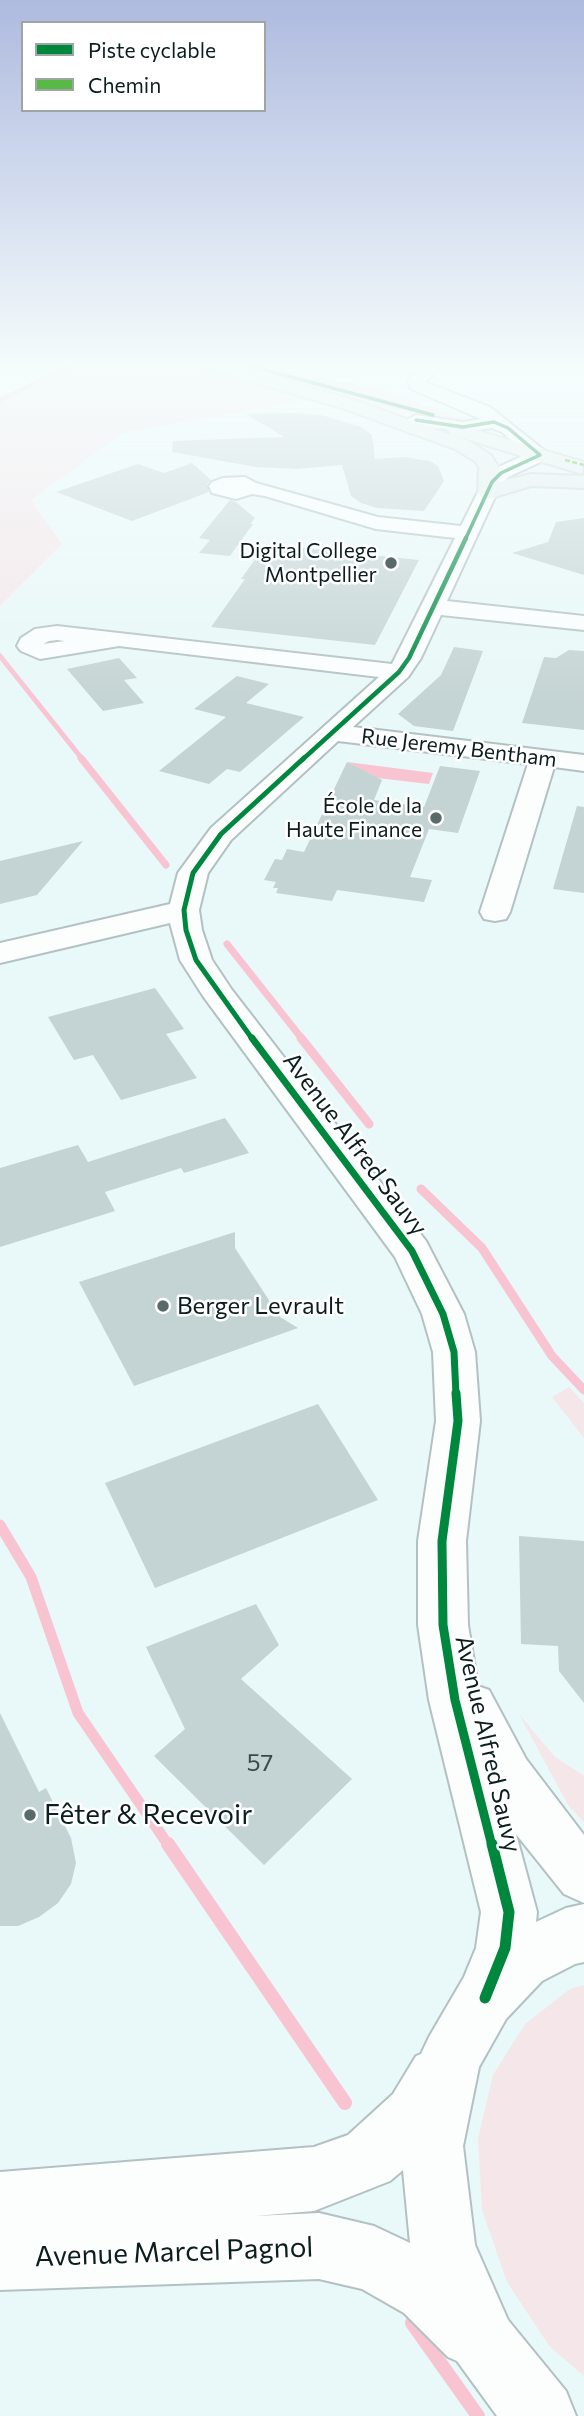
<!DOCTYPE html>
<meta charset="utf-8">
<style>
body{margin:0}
#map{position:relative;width:584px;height:2416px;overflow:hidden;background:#e9f8f8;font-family:Commissioner,sans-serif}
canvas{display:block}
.legend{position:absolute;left:21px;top:21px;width:245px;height:91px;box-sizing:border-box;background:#fff;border:2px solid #9da5a5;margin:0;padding:9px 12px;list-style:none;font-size:21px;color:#0b1d1d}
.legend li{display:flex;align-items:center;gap:14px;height:35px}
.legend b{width:35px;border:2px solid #9da5a5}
</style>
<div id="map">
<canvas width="584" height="2416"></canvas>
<ul class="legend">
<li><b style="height:9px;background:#00873e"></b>Piste cyclable</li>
<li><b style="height:9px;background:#58b947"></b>Chemin</li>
</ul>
</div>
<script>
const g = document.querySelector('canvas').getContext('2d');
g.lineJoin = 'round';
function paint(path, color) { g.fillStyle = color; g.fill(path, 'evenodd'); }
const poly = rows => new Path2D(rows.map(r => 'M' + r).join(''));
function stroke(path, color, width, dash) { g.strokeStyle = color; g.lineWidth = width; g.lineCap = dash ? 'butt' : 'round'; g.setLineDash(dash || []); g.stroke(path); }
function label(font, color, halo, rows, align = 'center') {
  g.font = font + ' Commissioner,sans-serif'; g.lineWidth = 5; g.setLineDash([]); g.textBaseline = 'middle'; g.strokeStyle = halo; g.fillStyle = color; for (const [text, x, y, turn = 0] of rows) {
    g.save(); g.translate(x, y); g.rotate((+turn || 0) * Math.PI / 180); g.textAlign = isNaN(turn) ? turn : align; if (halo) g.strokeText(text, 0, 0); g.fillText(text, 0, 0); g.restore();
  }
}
const green = poly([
 [67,365,193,365,306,400,123,433,31,500,62,544,0,606,0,399],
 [240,365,257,365,376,388,474,423,467,425,391,409],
 [569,1387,584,1403,584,1438,552,1397],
 [519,1714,554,1756,584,1776,584,1822,568,1805],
 [584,1985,584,2376,550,2347,507,2282,482,2210,478,2139,493,2075,525,2024,570,1989]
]);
const water = poly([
 [347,762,433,773,429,784,377,778]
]);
const streamFar5 = poly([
 [0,400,72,365]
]);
const streamFar4 = poly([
 [0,656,83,760]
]);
const streamFar3 = poly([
 [81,758,166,865],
 [227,944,303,1040]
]);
const streamFar2 = poly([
 [301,1038,369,1124],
 [421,1189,482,1248,552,1356,584,1390]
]);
const streamFar1 = poly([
 [0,1525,31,1577,78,1713,169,1846]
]);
const stream = poly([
 [168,1844,345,2103],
 [412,2323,478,2416]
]);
const building = poly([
 [295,413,321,415,362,427,372,435,375,459,404,457,430,461,438,466,444,481,424,511,377,508,361,503,351,496,342,465,296,469,256,467,172,452,173,441,284,437,246,414],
 [192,463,211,480,207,484,209,492,132,521,56,492,138,464,164,473],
 [230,500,236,502,255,518,250,524,253,524,230,556,199,553,210,540,199,538],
 [584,518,584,575,512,553,548,542,556,522],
 [266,544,312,549,419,560,375,645,211,627,245,579,241,579],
 [454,647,483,651,453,731,414,726,398,714,441,675],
 [569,650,584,651,584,730,522,723,544,657,556,658],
 [119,658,137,678,124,680,144,703,103,711,67,669],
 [237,676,269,684,246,703,304,717,240,772,227,769,209,784,159,771,226,717,194,709],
 [347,762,382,780,374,800,424,807,440,766,480,771,458,833,429,829,410,877,432,880,424,902,337,890,332,901,276,893,278,888,273,888,276,882,264,880,275,859,282,860,287,849,304,852],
 [577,806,584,807,584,893,553,889],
 [83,841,37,895,0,904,0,861],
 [155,988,184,1029,166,1034,197,1078,121,1100,93,1055,74,1060,48,1017],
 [225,1118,249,1153,184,1173,181,1168,105,1192,115,1211,0,1247,0,1168,78,1145,88,1162],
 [235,1232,235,1248,280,1317,298,1328,134,1386,79,1282],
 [318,1404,378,1500,155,1588,105,1483],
 [519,1536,584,1541,584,1703,559,1671,558,1646,521,1644],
 [256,1604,279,1645,241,1679,352,1779,264,1865,154,1756,185,1729,146,1647],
 [0,1713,39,1792,46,1788,71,1838,76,1863,71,1884,58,1903,39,1917,18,1926,0,1926]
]);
const minor = poly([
 [425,365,443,365,425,382,490,407,550,455,547,459,508,477,501,484,447,601,584,616,584,630,441,615,421,658,408,677,353,727,584,755,584,771,554,767,510,912,506,919,495,921,484,919,480,912,528,764,338,741,231,840,208,873,199,910,202,930,212,960,232,990,426,1241,464,1314,475,1352,480,1421,466,1541,468,1625,478,1686,489,1690,526,1759,584,1835,584,1903,564,1894,516,1834,537,1912,536,1922,566,1908,584,1904,584,1962,575,1964,542,1981,506,2019,479,2067,463,2146,475,2245,508,2320,566,2391,576,2416,497,2416,457,2361,448,2357,404,2313,362,2289,319,2279,0,2290,0,2172,314,2147,348,2135,393,2094,416,2056,421,2054,429,2037,464,1977,476,1948,481,1912,429,1700,418,1625,418,1541,436,1421,433,1352,422,1314,395,1257,203,996,180,960,170,923,0,963,0,943,170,904,178,873,211,828,379,677,119,646,40,659,21,651,17,646,21,638,35,629,57,626,392,664,455,538,376,529,265,496,252,494,236,499,212,493,209,486,212,482,223,478,245,477,256,483,378,517,461,526,485,478,494,469,527,454,502,432,492,428,463,432,410,424,407,420,416,415,463,422,481,419,411,389,407,380,425,365],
 [57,640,65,641,43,644,49,641,57,640],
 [403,2170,410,2243,374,2226,319,2213,255,2216,314,2211,390,2181,403,2170]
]);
const major = poly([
 [208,365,233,365,360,402,451,435,449,431,451,427,458,425,584,462,582,474,452,435,469,441,491,455,499,468,498,482,531,474,584,476,584,488,531,486,488,499,481,497,478,493,479,468,476,462,455,449,348,410,210,369,208,365]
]);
const quiet = poly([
 [565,460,584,465]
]);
const cyclewayFar5 = poly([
 [247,365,433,415],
 [416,420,463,427,494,422,508,428,540,455,501,473,492,482,465,540]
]);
const cyclewayFar4 = poly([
 [302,760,399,672,409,658,466,538]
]);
const cyclewayFar3 = poly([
 [253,1040,196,960,186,930,184,910,193,873,221,834,304,758]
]);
const cyclewayFar2 = poly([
 [252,1038,412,1251,443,1314,454,1352,456,1395]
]);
const cyclewayFar1 = poly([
 [456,1393,458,1421,442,1541,443,1625,455,1700,492,1846]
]);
const cycleway = poly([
 [485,1998,505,1948,509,1912,492,1844]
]);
const markers = [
 [391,563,7,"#596a6a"],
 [436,818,7,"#596a6a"],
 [163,1306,7,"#596a6a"],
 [30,1815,7,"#596a6a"]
];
const farPoinames = [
 ["Digital College",377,551],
 ["Montpellier",377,575],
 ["École de la",422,806],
 ["Haute Finance",422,830]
];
const farStreetnames = [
 ["Rue Jeremy Bentham",459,748,7]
];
const streetNames = [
 ["Avenue Alfred Sauvy",355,1144,53],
 ["Avenue Alfred Sauvy",488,1744,77]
];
const poiNames = [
 ["Berger Levrault",177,1306]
];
const nearNumbernames = [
 ["57",260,1763]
];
const nearPoinames = [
 ["Fêter & Recevoir",44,1815]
];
const nearStreetnames = [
 ["Avenue Marcel Pagnol",174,2252,-2]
];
paint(green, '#f5e6ea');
paint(water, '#f8c4d2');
stroke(streamFar5, '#f8c4d2', 4.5);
stroke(streamFar4, '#f8c4d2', 5);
stroke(streamFar3, '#f8c4d2', 7);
stroke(streamFar2, '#f8c4d2', 9);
stroke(streamFar1, '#f8c4d2', 11);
stroke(stream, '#f8c4d2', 14);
paint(building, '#c4d3d3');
stroke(minor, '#b2c1c2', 4);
stroke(major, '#cbd4d4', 4);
paint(minor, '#fcfefe');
paint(major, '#e4efef');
stroke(quiet, '#58b947', 2.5, [5, 2.5]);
stroke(cyclewayFar5, '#00873e', 3.5);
stroke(cyclewayFar4, '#00873e', 4.5);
stroke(cyclewayFar3, '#00873e', 5);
stroke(cyclewayFar2, '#00873e', 7);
stroke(cyclewayFar1, '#00873e', 9);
stroke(cycleway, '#00873e', 11);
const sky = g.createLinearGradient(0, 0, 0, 703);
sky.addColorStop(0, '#aebadf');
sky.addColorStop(0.52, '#f5fcfc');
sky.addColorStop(1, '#f5fcfc00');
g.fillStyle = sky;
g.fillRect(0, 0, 584, 703);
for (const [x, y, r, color] of markers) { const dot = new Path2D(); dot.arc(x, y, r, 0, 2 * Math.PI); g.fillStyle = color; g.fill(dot); stroke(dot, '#fff', 2.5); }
label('21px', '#0b1d1d', '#fff', farPoinames, 'right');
label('21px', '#0b1d1d', '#fff', farStreetnames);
label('24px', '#0b1d1d', '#fff', streetNames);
label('24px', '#0b1d1d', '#fff', poiNames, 'left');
label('24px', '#394a4a', null, nearNumbernames);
label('28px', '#0b1d1d', '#fff', nearPoinames, 'left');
label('28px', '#0b1d1d', '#fff', nearStreetnames);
</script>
